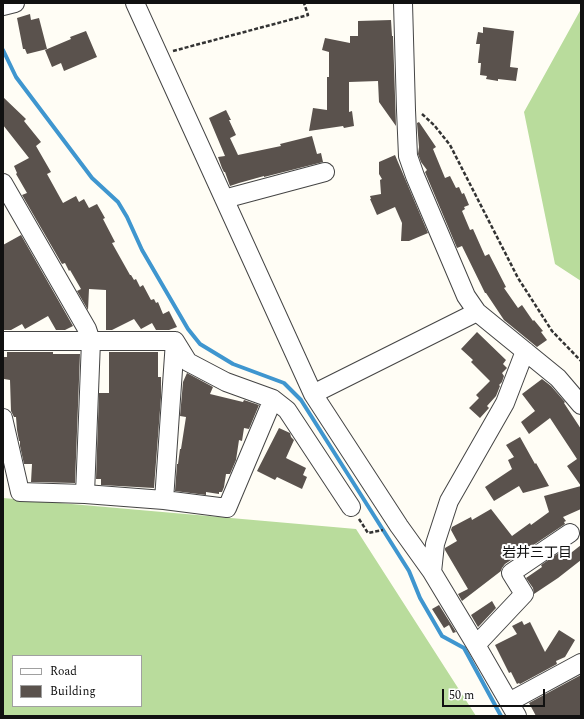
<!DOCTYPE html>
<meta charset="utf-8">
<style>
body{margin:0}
#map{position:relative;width:584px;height:719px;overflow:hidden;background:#fffdf5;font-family:Spectral,serif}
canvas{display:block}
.frame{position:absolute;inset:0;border:4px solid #111;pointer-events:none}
.legend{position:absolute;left:12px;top:655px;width:130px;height:52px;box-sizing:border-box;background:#fff;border:1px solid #a0a0a0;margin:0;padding:5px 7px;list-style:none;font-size:12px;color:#111}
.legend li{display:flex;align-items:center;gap:8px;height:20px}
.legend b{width:20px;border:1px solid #a0a0a0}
.scale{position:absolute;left:442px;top:689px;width:103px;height:18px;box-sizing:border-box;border:2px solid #111;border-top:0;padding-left:5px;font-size:12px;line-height:14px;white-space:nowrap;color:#111;-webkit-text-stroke:3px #fff;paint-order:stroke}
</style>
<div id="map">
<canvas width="584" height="719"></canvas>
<div class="frame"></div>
<ul class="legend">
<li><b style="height:5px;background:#fff"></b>Road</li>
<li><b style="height:11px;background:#5a524d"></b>Building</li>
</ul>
<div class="scale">50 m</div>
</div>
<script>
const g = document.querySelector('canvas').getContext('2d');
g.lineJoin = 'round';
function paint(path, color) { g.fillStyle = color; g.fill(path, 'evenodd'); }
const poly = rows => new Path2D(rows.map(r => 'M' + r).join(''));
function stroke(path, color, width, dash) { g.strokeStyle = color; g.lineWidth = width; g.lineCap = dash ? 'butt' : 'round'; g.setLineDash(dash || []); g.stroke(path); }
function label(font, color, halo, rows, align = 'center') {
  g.font = font + ' Spectral,"Noto Sans JP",serif'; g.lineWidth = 4; g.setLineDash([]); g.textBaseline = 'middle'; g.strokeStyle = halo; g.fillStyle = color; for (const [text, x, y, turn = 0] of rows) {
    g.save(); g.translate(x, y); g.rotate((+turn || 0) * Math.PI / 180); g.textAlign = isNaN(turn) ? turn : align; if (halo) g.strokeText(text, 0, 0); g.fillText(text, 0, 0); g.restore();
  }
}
const forest = poly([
 [581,9,581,281,555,264,524,112],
 [3,498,356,529,476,716,3,716],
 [13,656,141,656,141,706,13,706]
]);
const stream = poly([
 [3,50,16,77,92,178,118,202,127,217,142,250,188,329,200,344,233,364,284,383,301,400,409,571,420,598,442,636,464,648,501,716]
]);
const building = poly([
 [30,14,31,20,39,18,47,49,27,54,25,49,23,49,17,18],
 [391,20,392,36,393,36,396,126,379,102,378,81,349,82,349,112,352,111,354,126,344,128,343,126,309,131,313,108,327,110,327,77,329,77,329,52,322,50,325,38,350,43,350,36,358,36,358,21],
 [483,27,514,31,510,67,518,68,516,81,498,79,498,81,486,79,487,76,480,75,481,63,478,63,480,44,476,44,478,32,483,33],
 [86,31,97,57,64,71,61,63,52,67,45,50,71,39,70,37],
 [3,97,26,119,24,121,41,142,36,146,51,172,47,174,63,203,76,196,79,202,84,199,89,208,97,204,105,218,103,219,115,242,112,243,130,275,131,275,134,280,136,279,140,287,143,285,151,300,154,299,156,303,158,302,163,314,169,311,177,327,169,330,156,330,152,323,141,329,134,319,112,330,106,330,106,290,89,289,88,310,77,291,81,289,70,270,69,271,65,263,62,264,22,195,27,193,16,174,17,173,14,166,29,158,3,125],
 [226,110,231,120,229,120,236,135,230,138,238,155,281,146,280,144,312,136,317,154,321,153,323,162,264,177,264,176,239,183,230,186,225,172,224,172,222,168,218,157,225,156,209,118],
 [419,122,436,147,433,149,445,178,450,176,456,188,459,187,462,194,464,193,469,205,464,207,465,209,462,211,470,230,473,229,485,256,489,254,506,287,504,288,518,308,522,305,533,321,534,320,543,331,541,332,547,340,537,347,504,320,486,293,485,293,462,246,457,248,425,172,427,170,421,162,418,154,419,147,417,123],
 [395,155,428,233,409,241,401,241,402,223,395,207,377,215,370,199,371,199,370,196,381,194,380,180,382,179,379,174,379,162],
 [21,235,73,326,65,330,56,330,48,316,25,329,22,324,11,330,3,330,3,245],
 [477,332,506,360,503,364,507,368,502,373,504,376,502,382,499,385,500,386,496,396,487,406,489,408,480,418,469,408,479,398,476,395,490,381,471,362,473,360,461,349],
 [7,352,53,352,53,354,80,354,75,483,31,482,32,464,24,464,20,446,20,441,19,441,17,430,16,417,14,417,11,411,10,380,4,379,4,371,3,371,3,357,7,357],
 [109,352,158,352,158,377,161,377,161,397,154,488,101,485,101,479,96,479,99,393,109,393],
 [187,373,213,387,210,394,243,402,244,400,259,405,249,429,244,428,242,441,239,440,236,460,230,474,226,474,224,487,222,492,219,492,219,494,206,492,206,495,175,491,177,464,178,464,180,449,181,449,186,417,180,416,183,382],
 [542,379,551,386,565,402,564,403,581,429,581,509,563,517,566,521,564,522,565,524,505,564,502,568,501,571,462,601,458,594,468,589,445,550,445,548,457,541,451,530,452,527,471,517,472,520,491,509,512,536,530,523,531,525,549,512,544,496,581,486,567,466,577,459,550,418,529,434,521,422,535,411,522,394],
 [279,428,290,433,291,437,294,440,286,458,306,468,303,475,307,477,302,489,277,477,275,480,257,471],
 [520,437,535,464,536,463,549,486,523,493,519,486,494,501,485,487,512,469,508,460,514,457,506,445],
 [581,545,581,560,558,578,534,594,533,588,526,578,542,567,541,565,560,552,563,555,565,554,567,556],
 [492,601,496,608,480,625,478,627,471,615],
 [439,605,456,632,453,633,449,625,444,628,432,609],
 [522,621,524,625,530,622,545,652,559,630,575,640,565,657,556,661,557,664,520,684,519,683,517,684,511,672,509,673,495,645,517,634,512,626],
 [581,675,581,716,536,716,529,703]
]);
const path = poly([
 [173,51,308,15,304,3],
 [422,114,434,125,450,145,518,278,552,331,581,361],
 [359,519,368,533,383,530]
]);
const minor = poly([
 [135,3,313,394,399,526,432,572,476,645,517,716],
 [403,3,406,110,408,156,415,176,466,296,477,312,558,378,581,405],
 [3,6,15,3],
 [3,183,87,329,91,341,85,494],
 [224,199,325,172],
 [3,341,175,341,188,362,226,382,273,399,287,410,351,507],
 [313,394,477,312],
 [3,418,20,492,85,494,164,500,227,508,273,399],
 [164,500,175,341],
 [432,572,435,544,449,501,505,403,525,351],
 [476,645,524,594,511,573,570,533],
 [509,702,581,663]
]);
const neighbourhoodNames = [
 ["岩井三丁目",537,554]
];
paint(forest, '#b9dc9c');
stroke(stream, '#3f96cf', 4);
paint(building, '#5a524d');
stroke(minor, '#444', 20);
stroke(path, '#333', 2.5, [4, 2]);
stroke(minor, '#fff', 18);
label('14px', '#111', '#fff', neighbourhoodNames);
</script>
